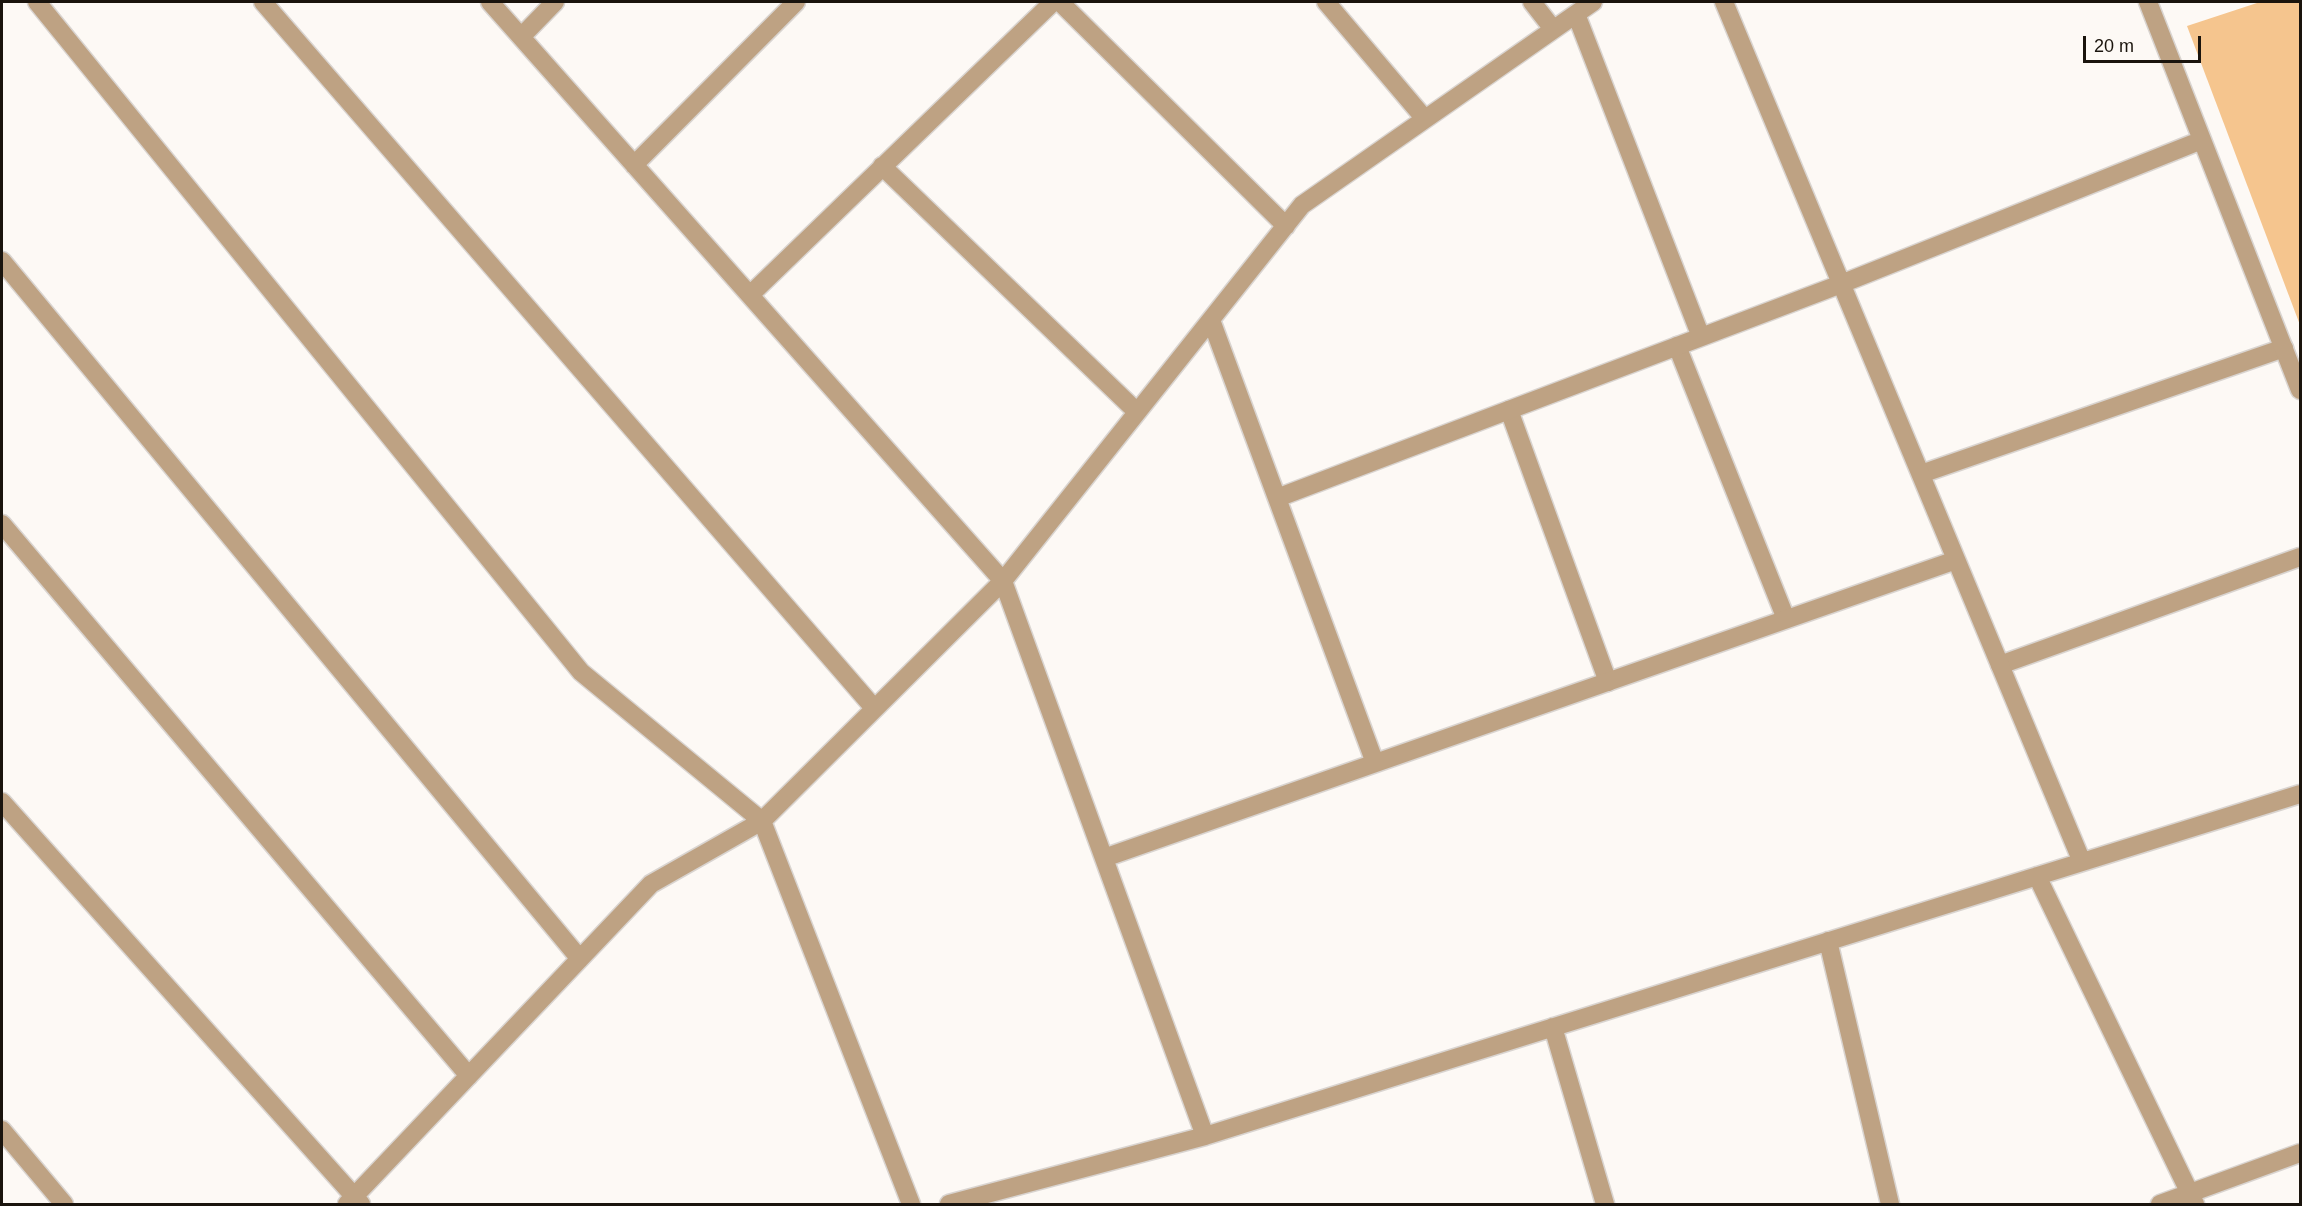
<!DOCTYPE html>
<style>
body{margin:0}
#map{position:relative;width:2302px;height:1206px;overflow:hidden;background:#fdf9f5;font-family:Arial,sans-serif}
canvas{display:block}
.frame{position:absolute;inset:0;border:3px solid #1a140d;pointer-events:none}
.scale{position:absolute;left:2083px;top:36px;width:118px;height:27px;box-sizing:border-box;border:3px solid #1a140d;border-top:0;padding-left:8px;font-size:18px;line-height:21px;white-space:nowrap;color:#1a140d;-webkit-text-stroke:4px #fdf9f5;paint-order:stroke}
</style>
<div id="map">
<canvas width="2302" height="1206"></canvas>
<div class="frame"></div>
<div class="scale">20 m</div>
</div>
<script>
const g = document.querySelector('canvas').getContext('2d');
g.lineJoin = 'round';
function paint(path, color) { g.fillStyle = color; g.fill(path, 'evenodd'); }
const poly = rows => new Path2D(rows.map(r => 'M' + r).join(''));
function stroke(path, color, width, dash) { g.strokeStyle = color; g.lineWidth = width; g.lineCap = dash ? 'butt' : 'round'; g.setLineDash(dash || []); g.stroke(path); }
const green = poly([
 [2260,2,2300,2,2300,325,2187,26]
]);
const lane = poly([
 [1677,346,1786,619],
 [1509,410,1608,682],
 [1921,474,2284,348],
 [2000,665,2300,557]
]);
const street = poly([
 [37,2,581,672,762,821,911,1204],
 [263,2,874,708],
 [490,2,1003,581,1205,1136],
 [1060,2,1286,226],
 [1326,2,1425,119],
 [1532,2,1553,29],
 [1724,2,2082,862],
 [2148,2,2300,390],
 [1576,14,1701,337],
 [521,37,555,2],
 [634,165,796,2],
 [882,166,1137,412],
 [2,261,580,959],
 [750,295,1053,2],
 [1211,320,1375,763],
 [1277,498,1841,284,2202,140],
 [2,524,469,1076],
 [2,802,361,1204],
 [1104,858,1956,560],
 [2037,876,2195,1204],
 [1828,941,1890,1204],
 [1553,1027,1605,1204],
 [2,1130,64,1204],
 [347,1204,651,884,762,821,1003,581,1302,205,1593,2],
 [949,1204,1205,1136,2300,794],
 [2160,1204,2300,1153]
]);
paint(green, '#f5c58e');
stroke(lane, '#d9d4d0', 21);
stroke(street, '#d9d4d0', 21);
stroke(lane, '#bea283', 18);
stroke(street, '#bea283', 18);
</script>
